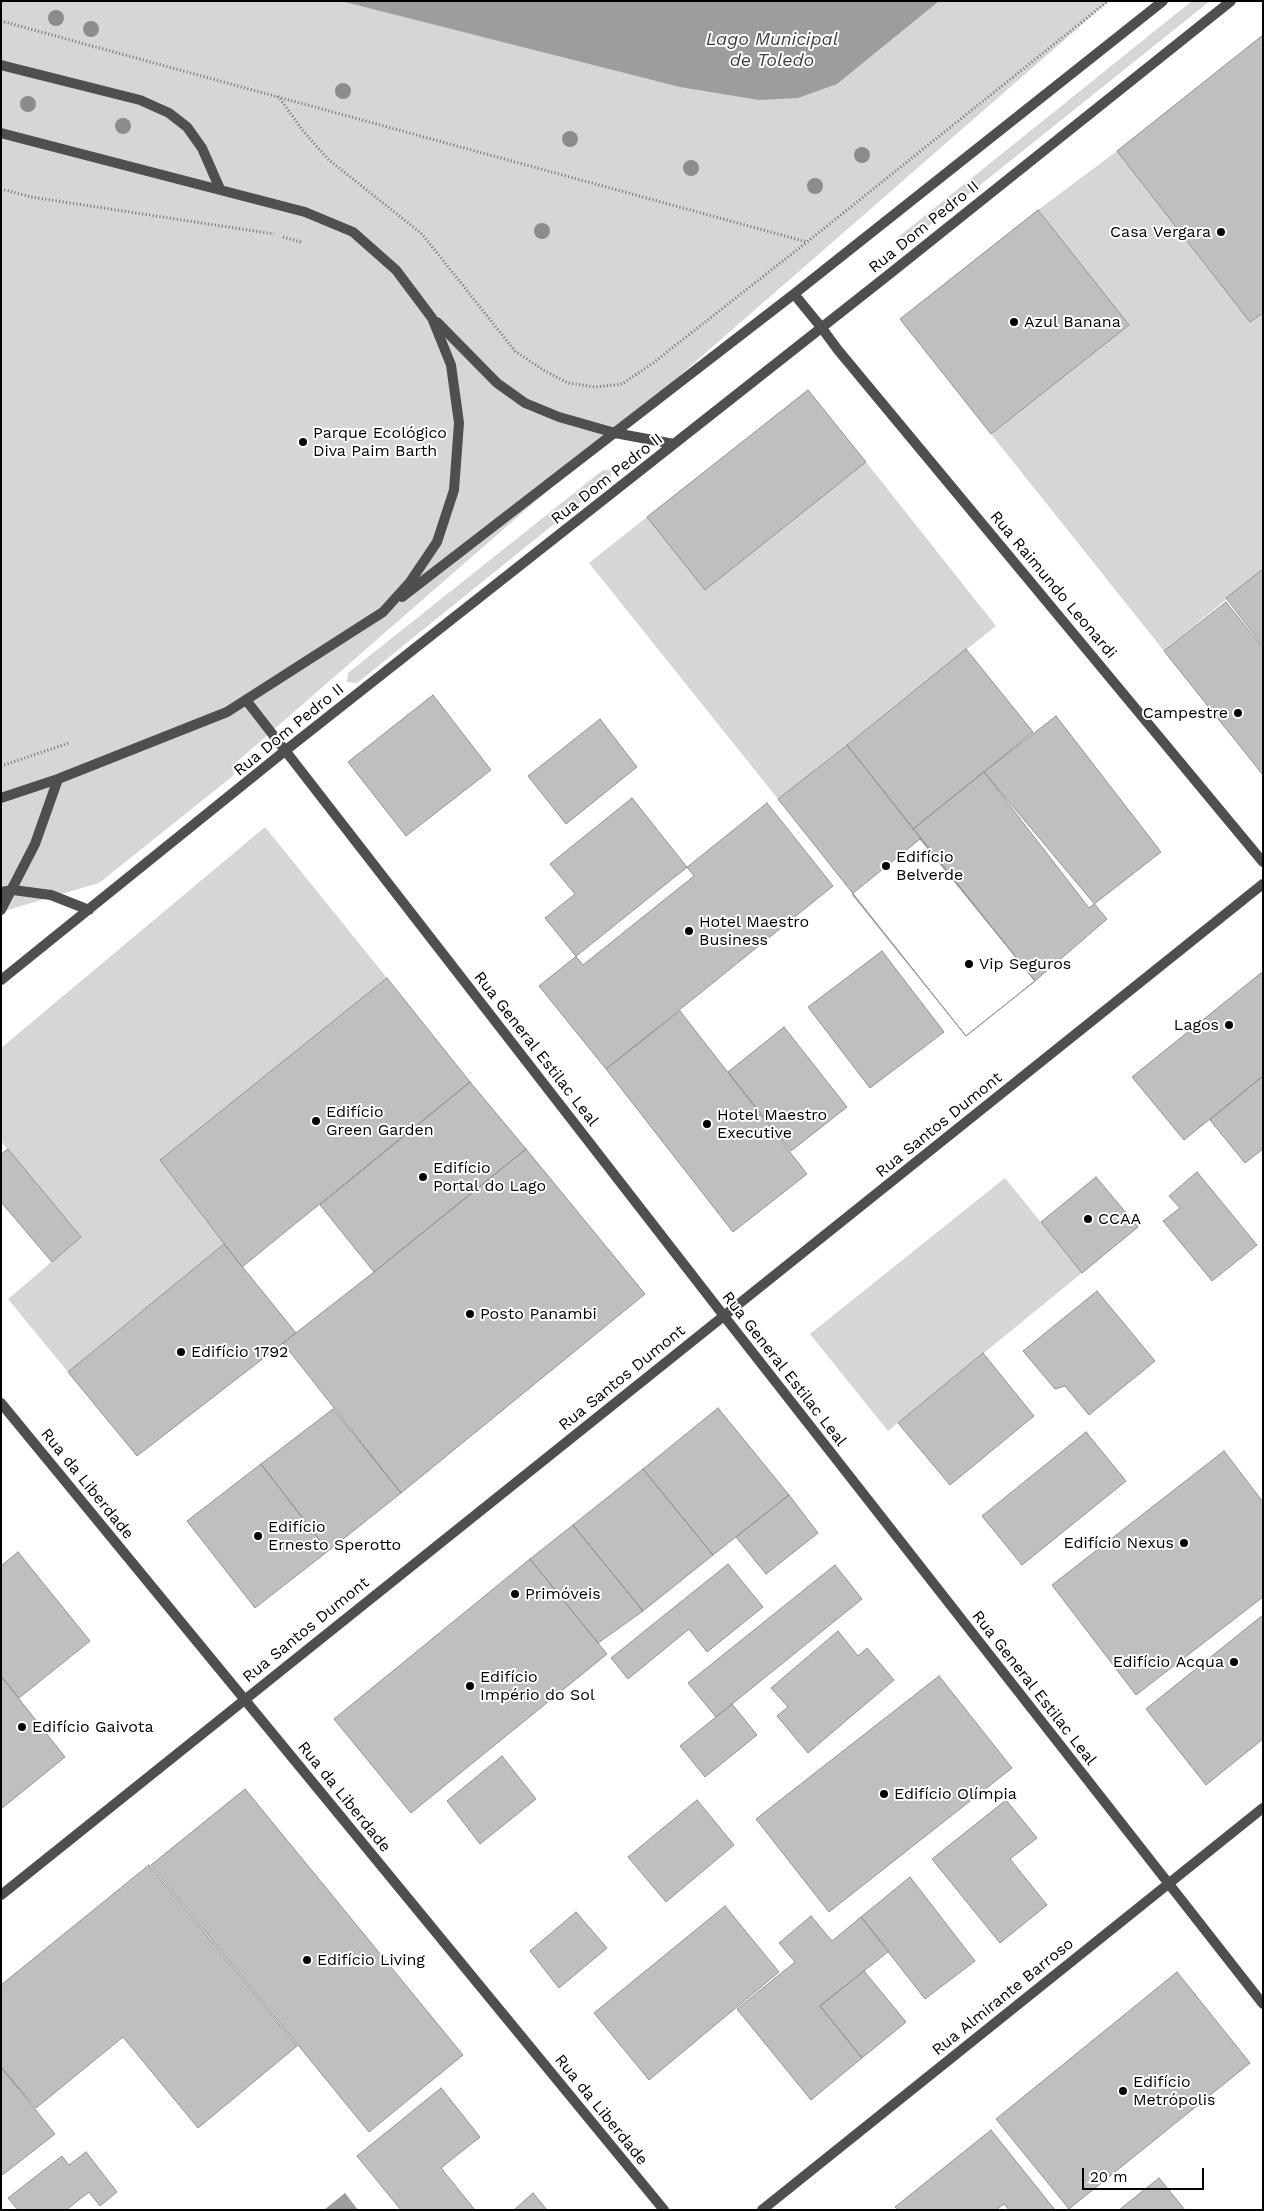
<!DOCTYPE html>
<meta charset="utf-8">
<style>
body{margin:0}
#map{position:relative;width:1264px;height:2211px;overflow:hidden;background:#fff;font-family:"Work Sans",sans-serif}
canvas{display:block}
.frame{position:absolute;inset:0;border:2px solid #000;pointer-events:none}
.scale{position:absolute;left:1082px;top:2168px;width:122px;height:22px;box-sizing:border-box;border:2px solid #000;border-top:0;padding-left:6px;font-size:15px;line-height:18px;white-space:nowrap;color:#000;-webkit-text-stroke:4px #fff;paint-order:stroke}
</style>
<div id="map">
<canvas width="1264" height="2211"></canvas>
<div class="frame"></div>
<div class="scale">20 m</div>
</div>
<script>
const g = document.querySelector('canvas').getContext('2d');
g.lineJoin = 'round';
function paint(path, color) { g.fillStyle = color; g.fill(path, 'evenodd'); }
const poly = rows => new Path2D(rows.map(r => 'M' + r).join(''));
function stroke(path, color, width, dash) { g.strokeStyle = color; g.lineWidth = width; g.lineCap = dash ? 'butt' : 'round'; g.setLineDash(dash || []); g.stroke(path); }
function label(font, color, halo, rows, align = 'center') {
  g.font = font + ' "Work Sans",sans-serif'; g.lineWidth = 4; g.setLineDash([]); g.textBaseline = 'middle'; g.strokeStyle = halo; g.fillStyle = color; for (const [text, x, y, turn = 0] of rows) {
    g.save(); g.translate(x, y); g.rotate((+turn || 0) * Math.PI / 180); g.textAlign = isNaN(turn) ? turn : align; if (halo) g.strokeText(text, 0, 0); g.fillText(text, 0, 0); g.restore();
  }
}
const green = poly([
 [1,1,1109,1,232,766,234,775,99,883,1,912],
 [1192,1,1210,1,904,246,896,246,897,238],
 [1117,151,1250,322,1263,313,1263,569,1164,651,991,434,1128,325,1038,210],
 [866,462,996,626,778,799,589,563,647,517,705,589],
 [603,470,611,470,611,478,357,683,347,682,348,673],
 [265,827,387,978,160,1160,224,1244,68,1372,8,1299,81,1237,1,1141,1,1048],
 [1005,1178,1082,1273,888,1431,810,1334]
]);
const water = poly([
 [341,1,939,1,837,84,798,98,759,100,680,87],
 [345,2193,358,2210,324,2210]
]);
const building = poly([
 [1263,35,1263,313,1250,322,1117,151,1263,35],
 [1038,210,1129,325,991,434,900,319,1038,210],
 [808,390,866,462,705,590,647,517,808,390],
 [1263,569,1263,646,1226,598,1263,569],
 [1226,602,1263,648,1263,775,1164,651,1226,602],
 [966,649,1033,732,913,829,847,745,966,649],
 [433,695,491,770,406,836,348,762,433,695],
 [1056,716,1161,852,1089,908,984,772,1056,716],
 [600,719,637,767,566,824,528,776,600,719],
 [847,745,1035,981,966,1036,778,799,847,745],
 [984,772,1107,919,1035,981,913,829,984,772],
 [632,798,694,876,583,965,545,918,575,894,550,864,632,798],
 [767,803,833,886,606,1069,539,986,767,803],
 [920,839,1035,981,966,1036,852,894,920,839],
 [882,951,944,1032,870,1088,808,1007,882,951],
 [1261,973,1263,975,1263,1076,1184,1140,1132,1077,1261,973],
 [387,978,470,1082,242,1267,160,1160,387,978],
 [680,1011,807,1174,733,1232,606,1069,680,1011],
 [784,1027,847,1107,791,1151,728,1072,784,1027],
 [1263,1076,1263,1149,1245,1163,1210,1120,1263,1076],
 [470,1082,526,1149,374,1272,320,1205,470,1082],
 [8,1149,81,1237,52,1262,1,1202,1,1154,8,1149],
 [526,1149,645,1294,401,1493,283,1343,374,1272,526,1149],
 [1197,1172,1257,1245,1212,1281,1163,1221,1180,1208,1169,1196,1197,1172],
 [1096,1177,1138,1227,1082,1273,1041,1222,1096,1177],
 [224,1244,296,1333,137,1456,68,1372,224,1244],
 [1097,1291,1155,1361,1089,1415,1065,1386,1055,1389,1023,1351,1097,1291],
 [983,1353,1034,1416,950,1485,898,1423,983,1353],
 [718,1408,789,1495,713,1555,643,1469,718,1408],
 [333,1409,401,1493,328,1551,261,1464,333,1409],
 [1086,1432,1126,1481,1022,1565,982,1516,1086,1432],
 [1224,1451,1263,1502,1263,1597,1136,1695,1052,1585,1224,1451],
 [261,1464,328,1551,255,1608,187,1521,261,1464],
 [643,1469,713,1555,643,1611,573,1525,643,1469],
 [789,1495,818,1533,766,1574,736,1537,789,1495],
 [573,1525,643,1611,598,1643,530,1559,573,1525],
 [18,1552,90,1641,19,1698,1,1676,1,1566,18,1552],
 [530,1559,607,1654,411,1813,334,1719,530,1559],
 [728,1564,763,1607,707,1652,689,1629,628,1679,611,1658,728,1564],
 [835,1565,862,1599,716,1717,688,1683,835,1565],
 [1263,1615,1263,1739,1206,1785,1146,1709,1263,1615],
 [838,1631,858,1656,867,1648,894,1680,808,1753,777,1716,788,1707,771,1688,838,1631],
 [1,1676,65,1757,1,1809,1,1676],
 [939,1676,1012,1768,829,1912,756,1819,939,1676],
 [732,1704,757,1735,705,1777,680,1746,732,1704],
 [502,1756,536,1799,480,1844,447,1801,502,1756],
 [245,1789,463,2055,369,2132,151,1865,245,1789],
 [697,1800,734,1845,666,1902,628,1857,697,1800],
 [1006,1800,1037,1838,1010,1859,1047,1905,1000,1943,932,1859,1006,1800],
 [149,1865,297,2046,198,2128,123,2037,36,2108,1,2067,1,1985,149,1865],
 [910,1877,975,1961,925,1999,861,1917,910,1877],
 [725,1906,779,1972,649,2080,594,2013,725,1906],
 [576,1912,607,1948,559,1988,530,1951,576,1912],
 [811,1916,832,1941,861,1917,889,1951,820,2006,862,2058,811,2100,737,2009,795,1962,779,1943,811,1916],
 [864,1971,906,2022,862,2058,820,2006,864,1971],
 [1177,1972,1250,2063,1069,2209,996,2119,1177,1972],
 [1,2067,55,2134,1,2176,1,2067],
 [441,2088,480,2137,441,2168,475,2210,401,2210,357,2156,441,2088],
 [991,2130,1055,2210,1009,2210,1004,2204,996,2210,898,2210,895,2207,991,2130],
 [86,2152,117,2192,100,2206,89,2192,66,2210,18,2210,8,2198,62,2156,69,2165,86,2152],
 [1159,2178,1185,2210,1119,2210,1159,2178],
 [533,2193,547,2210,514,2210,533,2193]
]);
const path = poly([
 [1,21,807,242,1108,1],
 [278,96,303,131,329,160,422,234,515,351,543,370,568,383,595,387,622,384,653,363,807,242],
 [1,189,31,197,274,234],
 [283,237,301,242],
 [1,766,69,743]
]);
const minor = poly([
 [821,327,838,350,1263,862],
 [246,700,724,1316,1263,2004],
 [1,1403,664,2210],
 [762,2210,1263,1808]
]);
const tertiary = poly([
 [1,65,140,100,169,113,187,127,202,148,220,189],
 [1,133,305,212,353,232,396,270,432,318,451,365,459,423,454,490,437,542,410,582,383,612,227,712,58,779,1,798],
 [794,294,821,327],
 [437,322,497,383,525,403,559,417,615,433,674,444],
 [402,597,794,294,1163,1],
 [1,892,13,890,51,895,89,910],
 [1,910,35,844,58,779],
 [1,980,286,750,887,276,1231,1],
 [1,1895,1263,884]
]);
const trees = [
 [56,18],
 [91,29],
 [343,91],
 [28,104],
 [123,126],
 [570,139],
 [862,155],
 [691,168],
 [815,186],
 [542,231]
];
const markers = [
 [1221,232,5,"#000"],
 [1014,322,5,"#000"],
 [303,442,5,"#000"],
 [1238,713,5,"#000"],
 [886,866,5,"#000"],
 [689,931,5,"#000"],
 [969,964,5,"#000"],
 [1229,1025,5,"#000"],
 [316,1121,5,"#000"],
 [707,1124,5,"#000"],
 [423,1177,5,"#000"],
 [1088,1219,5,"#000"],
 [470,1314,5,"#000"],
 [181,1352,5,"#000"],
 [258,1536,5,"#000"],
 [1184,1543,5,"#000"],
 [515,1594,5,"#000"],
 [1234,1662,5,"#000"],
 [470,1686,5,"#000"],
 [22,1727,5,"#000"],
 [884,1794,5,"#000"],
 [307,1960,5,"#000"],
 [1123,2091,5,"#000"]
];
const streetNames = [
 ["Rua Dom Pedro II",924,227,-39],
 ["Rua Dom Pedro II",607,479,-38],
 ["Rua Raimundo Leonardi",1053,585,50],
 ["Rua Dom Pedro II",289,730,-39],
 ["Rua General Estilac Leal",536,1049,52],
 ["Rua Santos Dumont",939,1125,-39],
 ["Rua General Estilac Leal",784,1369,52],
 ["Rua Santos Dumont",622,1378,-39],
 ["Rua da Liberdade",87,1484,51],
 ["Rua Santos Dumont",306,1630,-39],
 ["Rua General Estilac Leal",1034,1688,52],
 ["Rua da Liberdade",344,1797,51],
 ["Rua Almirante Barroso",1003,1997,-39],
 ["Rua da Liberdade",601,2110,51]
];
const poiNames = [
 ["Casa Vergara",1211,232,"right"],
 ["Azul Banana",1024,322],
 ["Parque Ecológico",313,433],
 ["Diva Paim Barth",313,451],
 ["Campestre",1228,713,"right"],
 ["Edifício",896,857],
 ["Belverde",896,875],
 ["Hotel Maestro",699,922],
 ["Business",699,940],
 ["Vip Seguros",979,964],
 ["Lagos",1219,1025,"right"],
 ["Edifício",326,1112],
 ["Green Garden",326,1130],
 ["Hotel Maestro",717,1115],
 ["Executive",717,1133],
 ["Edifício",433,1168],
 ["Portal do Lago",433,1186],
 ["CCAA",1098,1219],
 ["Posto Panambi",480,1314],
 ["Edifício 1792",191,1352],
 ["Edifício",268,1527],
 ["Ernesto Sperotto",268,1545],
 ["Edifício Nexus",1174,1543,"right"],
 ["Primóveis",525,1594],
 ["Edifício Acqua",1224,1662,"right"],
 ["Edifício",480,1677],
 ["Império do Sol",480,1695],
 ["Edifício Gaivota",32,1727],
 ["Edifício Olímpia",894,1794],
 ["Edifício Living",317,1960],
 ["Edifício",1133,2082],
 ["Metrópolis",1133,2100]
];
const waterNames = [
 ["Lago Municipal",772,40],
 ["de Toledo",772,61]
];
paint(green, '#d6d6d6');
paint(water, '#9d9d9d');
paint(building, '#bfbfbf');
stroke(building, '#939393', 1);
stroke(path, '#717171', 3, [1, 2.5]);
stroke(minor, '#4f4f4f', 10);
stroke(tertiary, '#4f4f4f', 10);
g.fillStyle = '#8c8c8c';
for (const [x, y] of trees) { g.beginPath(); g.arc(x, y, 8, 0, 2 * Math.PI); g.fill(); }
for (const [x, y, r, color] of markers) { const dot = new Path2D(); dot.arc(x, y, r, 0, 2 * Math.PI); g.fillStyle = color; g.fill(dot); stroke(dot, '#fff', 2); }
label('16px', '#000', '#fff', streetNames);
label('16px', '#000', '#fff', poiNames, 'left');
label('italic 18px', '#3e3e3e', '#fff', waterNames);
</script>
